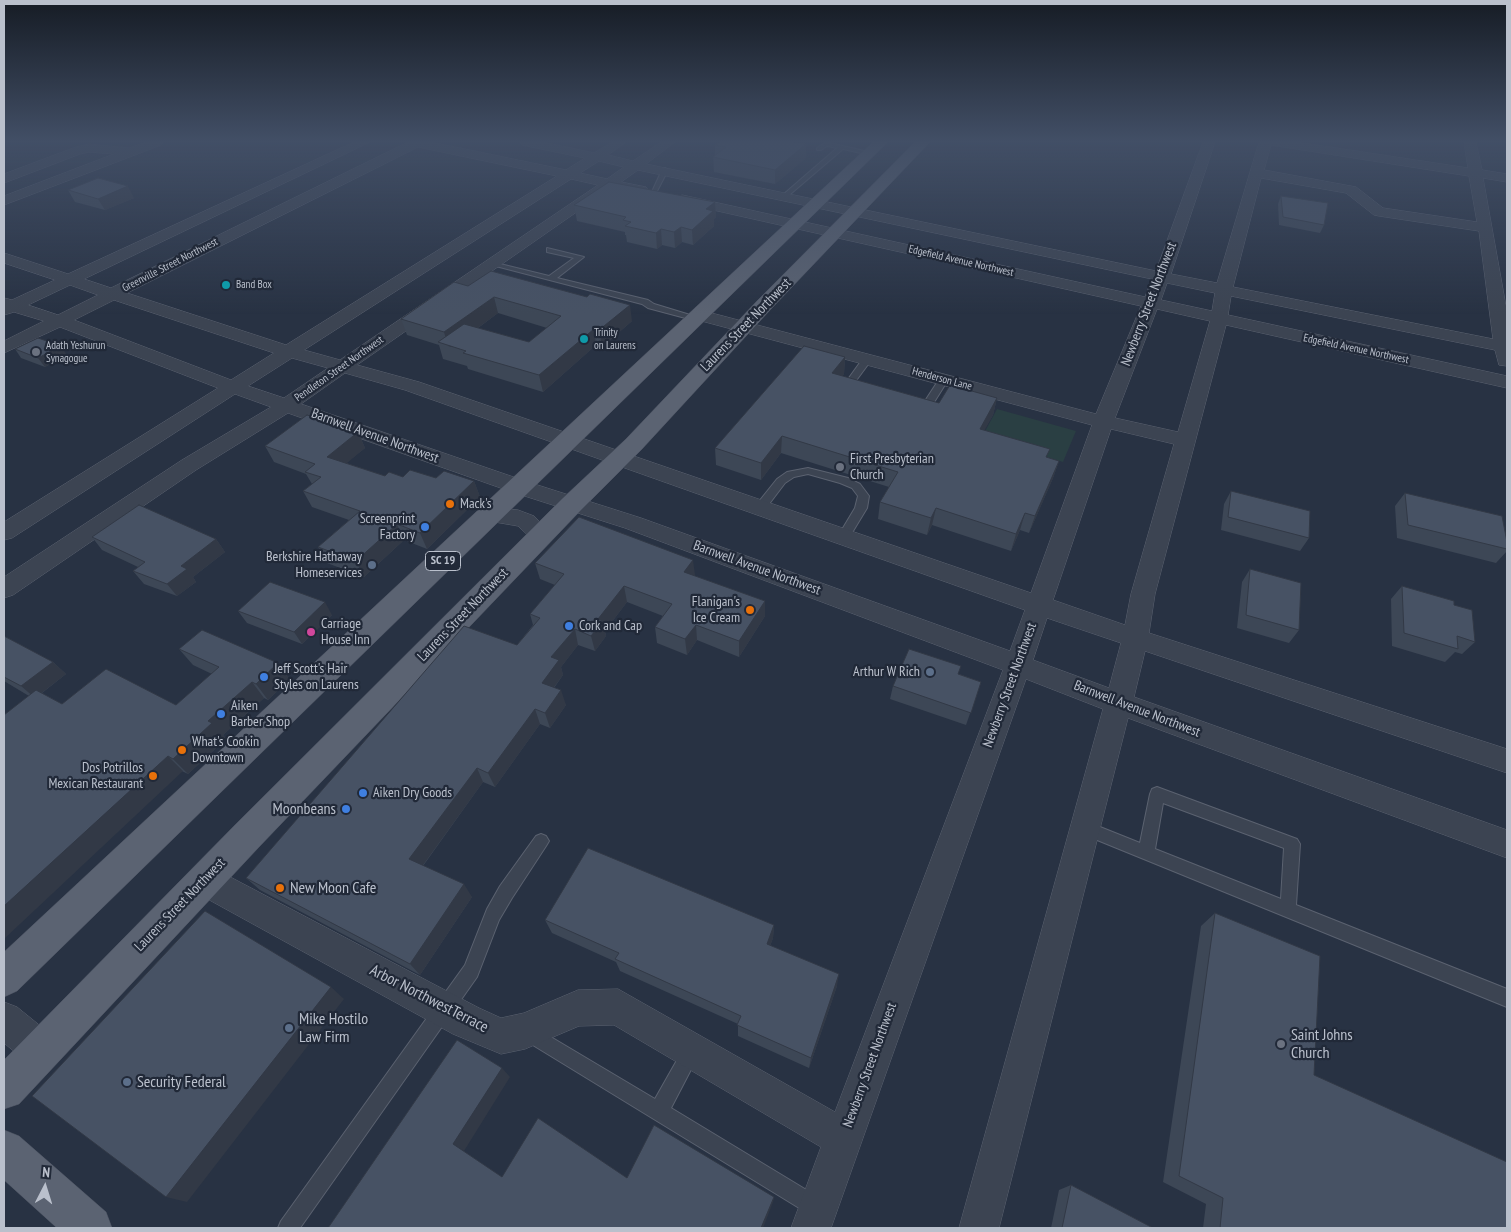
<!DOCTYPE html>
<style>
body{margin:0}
#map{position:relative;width:1511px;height:1232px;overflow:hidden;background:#283243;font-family:"PT Sans Narrow",sans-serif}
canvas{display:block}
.frame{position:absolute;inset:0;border:5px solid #bac0cc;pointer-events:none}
.north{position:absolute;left:20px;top:1162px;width:50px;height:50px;-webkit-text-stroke:4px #212938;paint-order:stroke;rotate:5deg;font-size:14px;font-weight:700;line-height:20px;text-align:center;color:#bac0cc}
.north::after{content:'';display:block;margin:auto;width:18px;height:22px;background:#bac0cc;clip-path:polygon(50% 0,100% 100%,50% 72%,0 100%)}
</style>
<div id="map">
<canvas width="1511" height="1232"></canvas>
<div class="frame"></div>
<div class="north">N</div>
</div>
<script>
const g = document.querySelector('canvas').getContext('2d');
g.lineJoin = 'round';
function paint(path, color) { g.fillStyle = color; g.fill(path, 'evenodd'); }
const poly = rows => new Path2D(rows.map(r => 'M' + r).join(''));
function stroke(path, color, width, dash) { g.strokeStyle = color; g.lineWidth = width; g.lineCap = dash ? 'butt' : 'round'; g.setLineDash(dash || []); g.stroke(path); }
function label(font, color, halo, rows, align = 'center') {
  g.font = font + ' "PT Sans Narrow",sans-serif'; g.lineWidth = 4.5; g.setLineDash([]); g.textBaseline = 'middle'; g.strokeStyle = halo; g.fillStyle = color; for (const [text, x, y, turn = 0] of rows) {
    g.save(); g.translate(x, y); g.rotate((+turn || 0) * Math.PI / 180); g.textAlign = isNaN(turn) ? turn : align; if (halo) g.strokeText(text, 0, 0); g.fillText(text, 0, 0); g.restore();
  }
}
const green = poly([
 [997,409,1076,431,1063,462,982,437]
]);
const lane = poly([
 [826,142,873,153,870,155,843,149,788,196,784,196,784,194,837,148,827,146,821,150,817,150,817,148,826,142],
 [665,168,668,170,656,193,651,194,662,170,665,168],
 [547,248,584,257,557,278,648,300,654,304,700,318,693,320,648,308,642,304,488,264,492,262,549,276,574,258,547,252,547,248],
 [867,356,872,359,855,382,862,384,862,388,846,386,846,382,864,357,867,356],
 [943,377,948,380,931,407,914,404,914,400,917,399,925,401,940,378,943,377],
 [808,468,848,478,860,484,869,496,867,508,847,541,839,541,837,538,855,508,858,496,852,488,840,483,808,474,794,477,785,483,763,512,755,512,753,509,777,479,787,472,808,468],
 [1157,787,1297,839,1300,844,1296,905,1507,989,1507,1007,1080,833,1077,828,1080,823,1085,821,1140,843,1150,794,1152,789,1157,787],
 [1163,803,1284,848,1281,899,1155,849,1163,803],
 [541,834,546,836,549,841,546,846,512,898,499,920,477,977,300,1228,278,1228,281,1221,465,965,487,909,500,886,536,836,541,834],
 [529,1024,655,1099,685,1046,691,1043,697,1046,700,1052,697,1058,671,1108,823,1200,826,1207,823,1214,816,1217,809,1214,523,1039,520,1033,523,1027,529,1024]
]);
const street = poly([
 [146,142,163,142,161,145,4,205,4,196,114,154,89,152,80,154,4,183,4,174,76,147,89,144,129,148,146,142],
 [354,142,370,142,84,279,111,288,408,142,431,142,566,170,585,158,522,145,520,142,543,142,594,153,612,142,626,142,608,155,633,161,661,142,675,142,646,164,1156,271,1203,142,1215,142,1171,274,1217,283,1259,142,1297,142,1468,168,1464,142,1476,142,1482,170,1507,174,1507,182,1483,178,1507,312,1507,366,1499,365,1495,350,1231,296,1228,315,1507,376,1507,388,1226,325,1155,594,1149,633,1507,749,1507,773,1145,651,1134,697,1507,830,1507,858,1128,718,999,1228,959,1228,1103,709,1026,679,831,1228,791,1228,821,1147,614,1025,579,1026,525,1049,501,1054,453,1034,193,891,188,880,193,869,204,865,215,869,479,1008,501,1018,524,1013,578,990,618,989,835,1112,1003,670,625,528,512,492,288,413,196,470,13,595,4,598,4,577,182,460,271,407,235,394,12,538,4,540,4,522,218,388,60,327,4,353,4,341,44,321,14,312,4,315,4,298,12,300,55,280,4,263,4,253,68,274,354,142],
 [1271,145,1469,176,1477,222,1383,208,1356,187,1264,170,1271,145],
 [418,147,557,176,286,345,127,293,418,147],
 [599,161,624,167,607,179,580,173,599,161],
 [638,170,1152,279,1145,297,682,195,675,199,682,203,1141,306,1096,414,700,310,694,311,691,315,694,319,1092,425,1031,593,419,382,357,365,611,188,641,194,646,193,648,190,646,187,621,182,638,170],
 [1261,178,1346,193,1374,215,1379,216,1479,231,1493,339,1233,287,1261,178],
 [571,179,598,185,340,360,304,350,571,179],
 [1167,283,1215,293,1212,311,1161,300,1167,283],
 [70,285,98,295,58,315,28,305,70,285],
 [114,300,274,353,231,380,74,320,114,300],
 [1157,309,1210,321,1178,432,1115,418,1157,309],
 [292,358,328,368,284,398,248,386,292,358],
 [345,373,405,390,1025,610,1010,651,641,518,528,482,301,404,345,373],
 [1111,429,1174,444,1131,594,1125,625,1053,600,1111,429],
 [1047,618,1121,643,1109,688,1033,660,1047,618],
 [491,507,518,510,534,516,553,535,550,541,542,543,534,541,518,526,483,520,480,515,483,510,491,507],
 [4,1002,17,1007,54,1037,59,1050,54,1063,41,1068,28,1063,4,1043,4,1002]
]);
const primary = poly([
 [873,142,888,142,17,991,4,997,4,952,873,142],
 [915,142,930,142,771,309,642,449,581,510,259,847,19,1104,4,1109,4,1060,235,825,563,498,626,439,757,301,915,142],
 [4,1130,19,1136,106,1212,112,1228,57,1228,4,1180,4,1130]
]);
const wall = poly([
 [715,145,806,158,775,184,714,172,713,157,715,156],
 [68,190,134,198,105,210,75,202],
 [1281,196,1324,225,1320,233,1279,225,1278,204],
 [715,202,716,217,714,219,714,226,693,245,682,242,675,248,662,245,657,249,627,242,626,235,625,235,625,232,577,221,574,205],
 [454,282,632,321,602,347,596,345,543,392,468,369,467,366,443,359,439,345,407,335,401,319],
 [498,313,547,328,529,342,478,328],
 [15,349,67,355,45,367,21,358],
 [845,357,844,374,842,376,939,403,997,398,993,415,984,430,1047,457,1059,461,1053,478,1029,533,1020,530,1011,551,932,525,927,535,878,519,880,502,889,487,781,453,761,480,716,465,715,448],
 [358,432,365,448,346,463,385,476,474,481,480,497,427,549,404,540,364,577,327,563,318,547,349,520,312,507,303,491,312,484,306,474,274,462,265,446],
 [1231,491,1309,538,1300,551,1221,530,1224,504],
 [1405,493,1507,542,1507,551,1496,563,1397,538,1395,506],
 [92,537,216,539,225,552,193,577,196,582,177,596,144,584,133,571,138,567,102,550],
 [535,563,695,575,694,576,765,601,765,616,739,657,697,640,687,655,657,643,655,627,663,616,627,602,605,631,606,636,595,651,578,645,561,667,563,675,554,688,566,705,550,728,540,724,495,787,483,782,423,866,472,897,420,975,260,890,246,878,517,645,533,625,530,614,555,585,540,579],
 [1250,569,1299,630,1289,643,1237,628,1242,582],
 [1402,586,1454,605,1475,642,1462,654,1455,652,1445,662,1392,646,1391,599],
 [238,611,332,615,302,644,247,623],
 [4,636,53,662,66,674,42,693,62,704,176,705,212,674,193,665,179,649,290,679,268,700,264,698,223,735,226,739,188,774,29,696,4,681],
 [959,674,981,682,966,725,890,699,893,686],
 [1215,913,1314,1075,1507,1228,1203,1228,1206,1204,1163,1182,1201,926],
 [545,920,774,925,773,938,770,946,837,986,809,1068,738,1036,738,1024,620,971,616,962,552,933],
 [1071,1185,1153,1228,1051,1228,1059,1190]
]);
const shadedWall = poly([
 [806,144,806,158,775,184,775,170],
 [128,186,134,198,105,210,98,199],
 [715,202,716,217,714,219,714,226,693,245,692,230,706,209],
 [681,227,682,242,675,248,674,232],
 [661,229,662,245,657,249,656,233],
 [494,297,498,313,452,347,448,346,444,332],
 [630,305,632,321,602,347,599,330],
 [594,329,596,345,543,392,539,375],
 [61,346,67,355,45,367,38,358],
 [845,357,844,374,831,390,832,373],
 [997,398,993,415,976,446,980,429],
 [358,432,365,448,335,473,327,457],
 [782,436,781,453,761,480,761,463],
 [1059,461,1053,478,1029,533,1035,516],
 [474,481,480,497,427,549,420,533],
 [936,508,932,525,927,535,931,518],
 [1025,513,1020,530,1011,551,1016,534],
 [397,524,404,540,364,577,356,561],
 [216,539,225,552,193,577,196,582,177,596,167,584,181,566],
 [693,560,695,575,685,588,684,572],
 [624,586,627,602,605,631,606,636,595,651,591,636,598,619],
 [765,601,765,616,739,657,739,641],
 [325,602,332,615,302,644,294,632],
 [696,625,697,640,687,655,685,639],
 [575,629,578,645,561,667,563,675,546,698,542,683,551,657],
 [53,662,66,674,35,698,21,686],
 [278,663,290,679,268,700,256,684],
 [252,682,264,698,223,735,226,739,188,774,173,759,208,721],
 [561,690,566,705,550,728,545,713],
 [535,709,540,724,495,787,488,773],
 [168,756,183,771,4,939,4,906],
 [477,768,483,782,418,872,409,859],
 [464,884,472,897,420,975,410,964],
 [774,925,773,938,766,956,767,944],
 [839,974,837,986,809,1068,811,1058],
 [331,987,344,999,187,1202,166,1197],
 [502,1068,510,1077,464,1151,453,1144],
 [774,1197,773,1202,763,1228,761,1228]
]);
const building = poly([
 [720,142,792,142,806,144,775,170,713,157,726,147,715,145,720,142],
 [98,178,128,186,98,199,68,190,98,178],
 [609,182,715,202,706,209,713,211,692,230,681,227,674,232,661,229,656,233,625,226,631,222,623,220,626,217,574,205,609,182],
 [1281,196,1328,203,1324,225,1283,217,1281,196],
 [491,271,587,297,590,294,630,305,599,330,594,329,539,375,463,353,466,351,438,342,464,324,529,342,561,316,494,297,444,332,401,319,454,282,468,286,491,271],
 [38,338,61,346,38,358,15,349,38,338],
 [804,346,845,357,832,373,939,403,950,385,997,398,980,429,1050,449,1046,457,1059,461,1035,516,1025,513,1016,534,936,508,931,518,880,502,898,472,782,436,761,463,715,448,804,346],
 [307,415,358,432,327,457,385,476,389,472,403,477,410,470,436,478,444,471,474,481,420,533,397,524,356,561,318,547,360,511,303,491,321,477,305,472,315,464,265,446,307,415],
 [1231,491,1310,511,1309,538,1228,517,1231,491],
 [1405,493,1502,516,1507,542,1507,549,1408,525,1405,493],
 [139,505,216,539,181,566,187,569,167,584,133,571,145,562,92,537,139,505],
 [579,517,693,560,684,572,765,601,739,641,696,625,685,639,655,627,672,604,624,586,598,619,603,621,591,636,575,629,551,657,559,660,542,683,561,690,545,713,535,709,488,773,477,768,409,859,464,884,410,964,246,878,464,626,517,645,540,618,530,614,564,574,535,563,579,517],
 [1250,569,1301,583,1299,630,1246,615,1250,569],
 [270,582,325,602,294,632,238,611,270,582],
 [1402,586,1454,601,1454,605,1472,610,1475,642,1457,636,1458,649,1404,633,1402,586],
 [202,630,278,663,256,684,252,682,208,721,212,723,173,759,168,756,4,906,4,715,36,690,62,704,106,669,176,705,219,667,179,649,202,630],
 [4,636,53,662,21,686,4,677,4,636],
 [909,649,961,666,958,674,981,682,971,713,893,686,909,649],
 [588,848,774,925,767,944,839,974,811,1058,737,1025,741,1016,615,959,619,953,545,920,588,848],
 [205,911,331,987,166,1197,32,1096,205,911],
 [1215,913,1320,956,1314,1075,1507,1162,1507,1228,1220,1228,1223,1198,1179,1176,1215,913],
 [457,1040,502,1068,453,1144,502,1177,538,1118,627,1178,654,1125,774,1197,761,1228,328,1228,457,1040],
 [1071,1185,1153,1228,1062,1228,1071,1185]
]);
const markers = [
 [226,285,5,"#0f9aa8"],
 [584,339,5,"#0f9aa8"],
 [36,352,5,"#6b7280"],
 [840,467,5,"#6b7280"],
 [450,504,5,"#e8710a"],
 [425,527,5,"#3f7fe0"],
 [372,565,5,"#5c6f8a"],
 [750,610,5,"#e8710a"],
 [569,626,5,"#3f7fe0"],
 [311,632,5,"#d1479c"],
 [930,672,5,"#5c6f8a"],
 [264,677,5,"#3f7fe0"],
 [221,714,5,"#3f7fe0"],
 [182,750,5,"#e8710a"],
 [153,776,5,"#e8710a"],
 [363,793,5,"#3f7fe0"],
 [346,809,5,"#3f7fe0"],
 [280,888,5,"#e8710a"],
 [289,1028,5,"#5c6f8a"],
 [1281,1044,5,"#6b7280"],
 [127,1082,5,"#5c6f8a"]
];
const farStreetnames = [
 ["Edgefield Avenue Northwest",961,261,13],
 ["Greenville Street Northwest",170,265,-27],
 ["Edgefield Avenue Northwest",1356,349,12],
 ["Pendleton Street Northwest",339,369,-35],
 ["Henderson Lane",942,379,15]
];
const farPoinames = [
 ["Band Box",236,285],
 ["Trinity",594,333],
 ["on Laurens",594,346],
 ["Adath Yeshurun",46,346],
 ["Synagogue",46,359]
];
const shields = [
 [443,561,35]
];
const shieldNames = [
 ["SC 19",443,561]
];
const streetNames = [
 ["Newberry Street Northwest",1149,304,-69],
 ["Laurens Street Northwest",746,325,-46],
 ["Barnwell Avenue Northwest",375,436,20],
 ["Barnwell Avenue Northwest",757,568,20],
 ["Laurens Street Northwest",463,615,-46],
 ["Newberry Street Northwest",1010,685,-70],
 ["Barnwell Avenue Northwest",1137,709,21],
 ["Laurens Street Northwest",180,905,-46],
 ["Newberry Street Northwest",870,1065,-70]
];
const poiNames = [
 ["First Presbyterian",850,459],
 ["Church",850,475],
 ["Mack's",460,504],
 ["Screenprint",415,519,"right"],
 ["Factory",415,535,"right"],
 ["Berkshire Hathaway",362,557,"right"],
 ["Homeservices",362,573,"right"],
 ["Flanigan's",740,602,"right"],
 ["Ice Cream",740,618,"right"],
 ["Carriage",321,624],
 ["House Inn",321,640],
 ["Cork and Cap",579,626],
 ["Jeff Scott's Hair",274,669],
 ["Styles on Laurens",274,685],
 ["Arthur W Rich",920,672,"right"],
 ["Aiken",231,706],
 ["Barber Shop",231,722],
 ["What's Cookin",192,742],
 ["Downtown",192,758],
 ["Dos Potrillos",143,768,"right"],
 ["Mexican Restaurant",143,784,"right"],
 ["Aiken Dry Goods",373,793]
];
const nearPoinames = [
 ["Moonbeans",336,809,"right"],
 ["New Moon Cafe",290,888],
 ["Mike Hostilo",299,1019],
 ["Law Firm",299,1037],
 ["Saint Johns",1291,1035],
 ["Church",1291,1053],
 ["Security Federal",137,1082]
];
const nearStreetnames = [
 ["Arbor NorthwestTerrace",429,999,27]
];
paint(green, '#2a3f43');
stroke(lane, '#5b6270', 2);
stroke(street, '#5b6270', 1);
stroke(primary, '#464d5c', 1);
paint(lane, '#3c4452');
paint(street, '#3c4452');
paint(primary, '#5b6372');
paint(wall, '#3d4756');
paint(shadedWall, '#323946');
paint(building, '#475264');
stroke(building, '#323946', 1);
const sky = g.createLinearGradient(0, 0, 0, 314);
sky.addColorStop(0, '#161c25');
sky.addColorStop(0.45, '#424f66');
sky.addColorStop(1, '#424f6600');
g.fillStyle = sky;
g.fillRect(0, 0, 1511, 314);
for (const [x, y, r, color] of markers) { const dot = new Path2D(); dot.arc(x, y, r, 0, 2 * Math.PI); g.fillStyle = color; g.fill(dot); stroke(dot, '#212938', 2); }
label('11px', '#bac0cc', '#212938', farStreetnames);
label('11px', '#bac0cc', '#212938', farPoinames, 'left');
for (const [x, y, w] of shields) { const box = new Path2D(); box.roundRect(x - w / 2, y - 9.5, w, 19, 4); g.fillStyle = '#212938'; g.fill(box); stroke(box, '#bac0cc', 1); }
label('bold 12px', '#bac0cc', null, shieldNames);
label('14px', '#bac0cc', '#212938', streetNames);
label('14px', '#bac0cc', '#212938', poiNames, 'left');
label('16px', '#bac0cc', '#212938', nearPoinames, 'left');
label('16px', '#bac0cc', '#212938', nearStreetnames);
</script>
